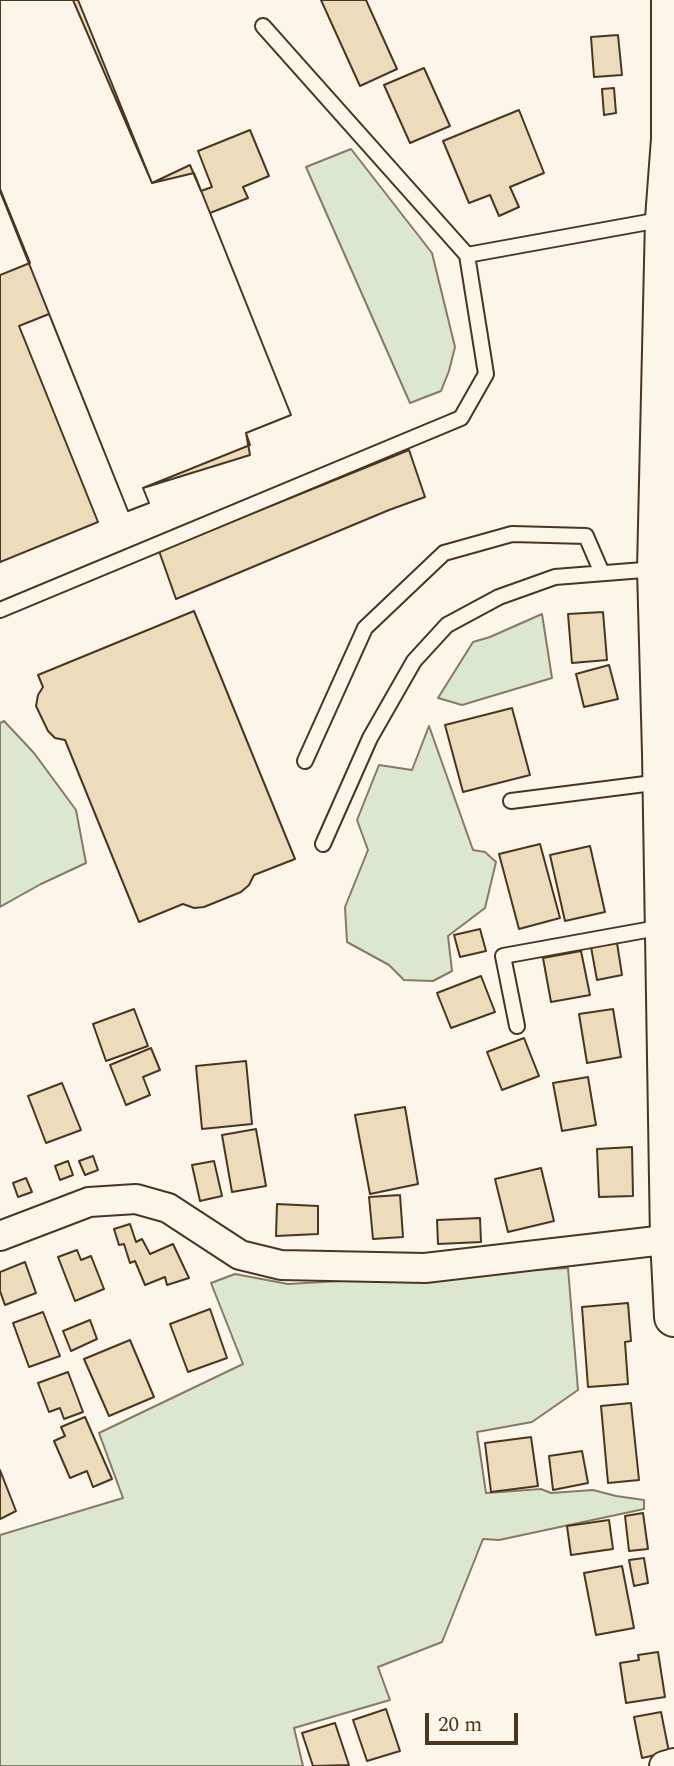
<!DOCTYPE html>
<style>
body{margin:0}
#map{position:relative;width:674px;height:1766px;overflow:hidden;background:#fbf6e9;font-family:Spectral,serif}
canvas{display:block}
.scale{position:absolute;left:425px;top:1713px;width:93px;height:32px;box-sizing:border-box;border:4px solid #4a3520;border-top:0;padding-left:9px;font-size:21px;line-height:24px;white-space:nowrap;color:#4a3520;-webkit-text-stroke:5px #fbf6e9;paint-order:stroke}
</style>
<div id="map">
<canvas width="674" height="1766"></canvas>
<div class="scale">20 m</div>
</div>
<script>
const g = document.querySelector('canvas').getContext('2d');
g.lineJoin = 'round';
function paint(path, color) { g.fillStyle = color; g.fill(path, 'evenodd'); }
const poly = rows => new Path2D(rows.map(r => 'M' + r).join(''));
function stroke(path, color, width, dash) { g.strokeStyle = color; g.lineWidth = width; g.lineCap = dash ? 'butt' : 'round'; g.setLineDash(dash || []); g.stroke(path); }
const green = poly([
 [351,149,432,253,444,302,455,347,449,371,441,391,410,403,306,167,351,149],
 [542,614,552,678,462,705,438,698,473,642,490,637,542,614],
 [4,721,34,753,76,810,86,863,41,884,0,907,0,723,4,721],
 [429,726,473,850,485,852,496,862,485,908,448,936,452,971,433,981,404,980,389,965,347,942,345,907,368,850,357,820,379,765,412,770,429,726],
 [568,1268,578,1390,532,1422,477,1432,486,1493,541,1489,551,1493,593,1490,616,1496,644,1500,644,1509,499,1540,483,1539,442,1642,378,1667,390,1700,294,1728,303,1766,0,1766,0,1535,123,1498,99,1433,243,1364,211,1283,235,1274,288,1284,568,1268]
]);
const building = poly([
 [0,0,78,0,152,183,190,165,201,191,212,187,198,151,250,130,269,176,243,187,248,198,210,213,291,415,246,433,250,445,143,488,149,503,128,511,49,314,19,326,98,522,0,562,0,275,30,263,0,189,0,0],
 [0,0,73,0,152,183,194,173,291,415,246,433,250,455,143,488,149,503,128,511,0,191,0,0],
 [321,0,366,0,397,69,360,86,321,0],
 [618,35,622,75,594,77,591,37,618,35],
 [424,68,450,126,410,143,384,85,424,68],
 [614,88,616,113,604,115,602,89,614,88],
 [519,110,544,173,510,187,519,207,499,216,490,195,469,203,443,141,519,110],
 [409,450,425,497,389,510,176,599,159,551,409,450],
 [194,611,295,859,254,875,249,885,241,892,204,907,194,908,183,904,139,922,65,740,55,738,48,731,36,706,38,695,43,687,38,675,194,611],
 [603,612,607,660,572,663,568,614,603,612],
 [609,665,618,699,584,707,576,674,609,665],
 [512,708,530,775,463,792,445,725,512,708],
 [540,844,560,918,519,929,499,854,540,844],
 [590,846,605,912,565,921,550,855,590,846],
 [480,929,486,951,460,957,454,935,480,929],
 [617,943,622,975,597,980,591,947,617,943],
 [581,951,590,995,551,1002,543,958,581,951],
 [481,976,495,1012,451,1028,437,993,481,976],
 [134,1009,148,1046,106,1061,93,1024,134,1009],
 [613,1009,621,1057,587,1063,579,1014,613,1009],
 [524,1038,539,1076,502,1090,487,1052,524,1038],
 [151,1048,160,1070,143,1077,150,1095,126,1105,110,1065,151,1048],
 [246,1061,252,1124,202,1129,196,1066,246,1061],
 [588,1077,596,1125,562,1131,553,1083,588,1077],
 [62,1083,81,1130,46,1143,28,1096,62,1083],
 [405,1107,418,1184,370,1194,355,1115,405,1107],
 [256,1129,266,1186,232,1192,222,1135,256,1129],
 [632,1147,633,1196,599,1197,597,1149,632,1147],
 [93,1156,98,1170,85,1175,79,1161,93,1156],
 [68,1161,73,1175,60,1180,55,1166,68,1161],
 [214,1161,222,1196,200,1201,192,1165,214,1161],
 [541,1168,554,1221,508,1232,495,1179,541,1168],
 [26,1178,32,1192,18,1197,13,1183,26,1178],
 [400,1195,403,1237,373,1239,369,1197,400,1195],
 [277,1204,318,1206,318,1234,276,1236,277,1204],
 [480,1218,481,1242,438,1244,437,1220,480,1218],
 [130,1224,136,1242,142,1239,150,1254,173,1244,189,1278,167,1285,165,1277,145,1285,135,1261,130,1263,124,1244,119,1245,114,1229,130,1224],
 [77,1250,81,1260,91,1256,104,1289,75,1301,58,1257,77,1250],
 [25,1262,36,1293,5,1305,0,1291,0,1272,25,1262],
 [628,1303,631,1341,625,1342,628,1384,588,1387,582,1307,628,1303],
 [210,1309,227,1358,188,1372,170,1324,210,1309],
 [43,1312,60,1356,29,1367,13,1323,43,1312],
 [90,1320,97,1339,71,1351,63,1331,90,1320],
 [130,1340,154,1397,109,1416,84,1359,130,1340],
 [68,1372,83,1412,64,1419,60,1408,49,1412,38,1383,68,1372],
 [631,1403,639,1480,608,1483,601,1406,631,1403],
 [85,1417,112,1479,93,1487,87,1471,70,1478,54,1441,65,1436,61,1427,85,1417],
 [531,1437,538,1486,491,1492,485,1443,531,1437],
 [582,1451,588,1483,553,1490,549,1456,582,1451],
 [0,1470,16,1511,0,1519,0,1470],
 [643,1513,648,1549,629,1551,625,1516,643,1513],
 [609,1520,613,1549,571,1555,567,1526,609,1520],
 [644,1558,648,1583,634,1586,629,1560,644,1558],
 [622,1566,634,1628,596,1635,584,1573,622,1566],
 [658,1652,665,1697,626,1703,620,1663,639,1660,638,1655,658,1652],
 [386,1709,400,1751,367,1761,353,1720,386,1709],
 [661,1712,669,1752,642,1758,634,1717,661,1712],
 [335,1723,349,1765,313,1766,302,1733,335,1723]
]);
const lane = poly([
 [467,255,665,219],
 [0,610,461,418,486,374,467,255,263,26],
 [305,761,365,628,444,553,512,534,586,536,602,573],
 [511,801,661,782],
 [323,844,370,738,414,661,447,625,499,597,555,577,656,569],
 [517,1026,503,956,663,927]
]);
const street = poly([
 [0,1236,89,1202,136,1199,168,1208,240,1255,281,1265,425,1268,674,1239],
 [664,1766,674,1763]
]);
const secondary = poly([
 [671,0,671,139,665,219,657,569,662,753,670,1239,674,1317]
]);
paint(green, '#dce7d0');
stroke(green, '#887966', 2);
paint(building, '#ecdcbc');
stroke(building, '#4a3520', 2);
stroke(lane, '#4a3520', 18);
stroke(street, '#4a3520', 32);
stroke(secondary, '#4a3520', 42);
stroke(lane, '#fbf6e9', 14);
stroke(street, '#fbf6e9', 28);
stroke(secondary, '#fbf6e9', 38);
</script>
